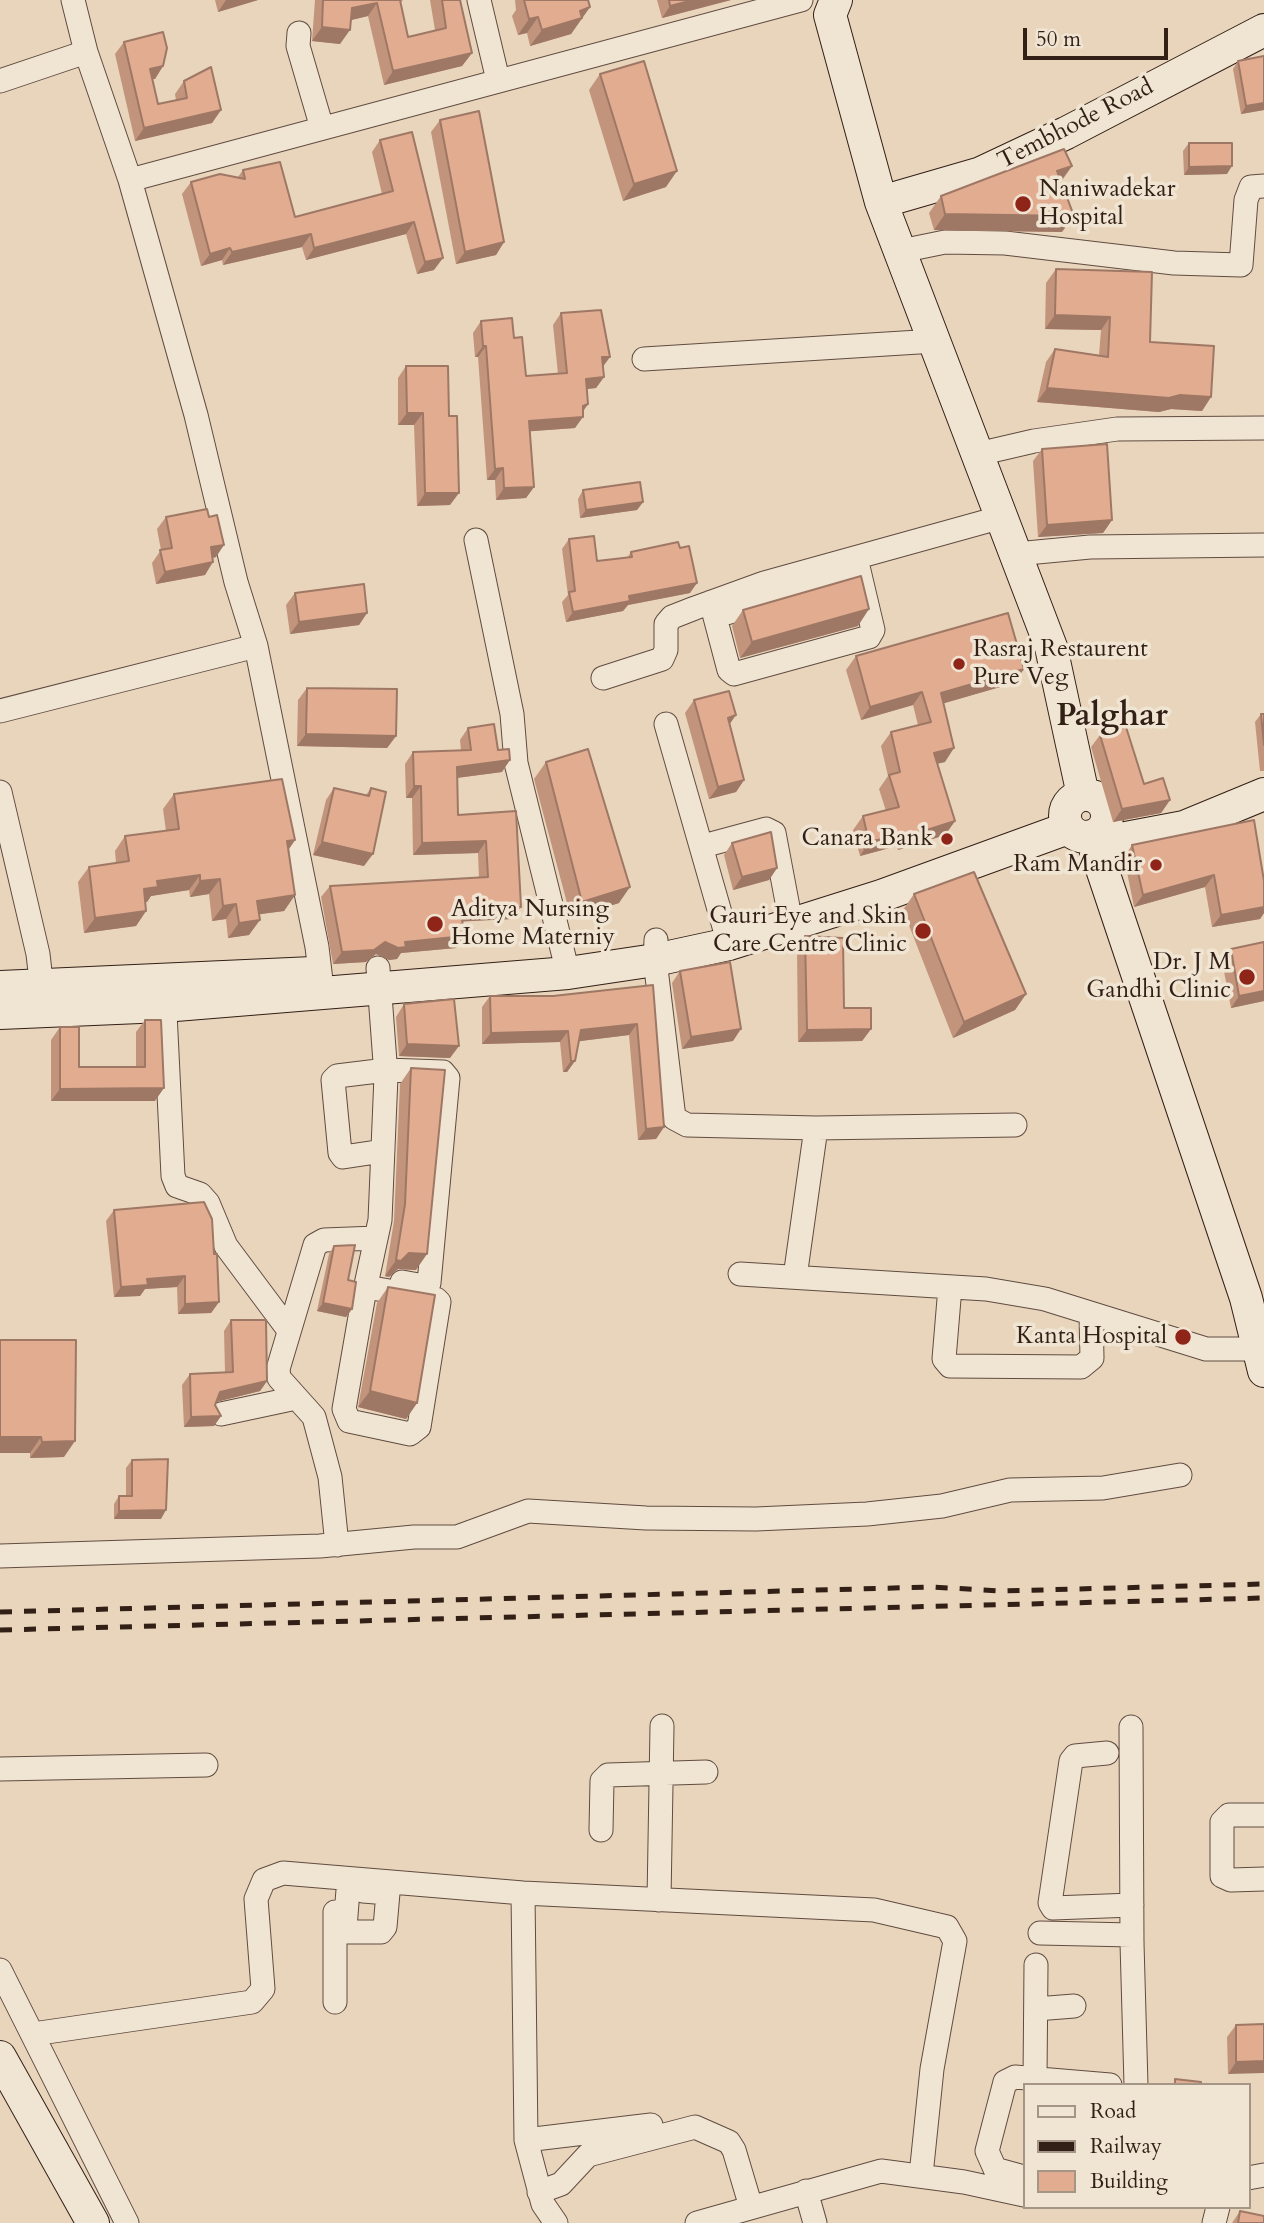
<!DOCTYPE html>
<style>
body{margin:0}
#map{position:relative;width:1264px;height:2223px;overflow:hidden;background:#e8d5bc;font-family:Cardo,serif}
canvas{display:block}
.legend{position:absolute;left:1023px;top:2083px;width:228px;height:126px;box-sizing:border-box;background:#f0e4d3;border:2px solid #a49587;margin:0;padding:9px 12px;list-style:none;font-size:21px;color:#321f16}
.legend li{display:flex;align-items:center;gap:14px;height:35px}
.legend b{width:35px;border:2px solid #a49587}
.scale{position:absolute;left:1023px;top:28px;width:145px;height:32px;box-sizing:border-box;border:4px solid #321f16;border-top:0;padding-left:9px;font-size:21px;line-height:24px;white-space:nowrap;color:#321f16;-webkit-text-stroke:5px #f0e4d3;paint-order:stroke}
</style>
<div id="map">
<canvas width="1264" height="2223"></canvas>
<ul class="legend">
<li><b style="height:9px;background:#f0e4d3"></b>Road</li>
<li><b style="height:9px;background:#321f16"></b>Railway</li>
<li><b style="height:19px;background:#e2ac90"></b>Building</li>
</ul>
<div class="scale">50 m</div>
</div>
<script>
const g = document.querySelector('canvas').getContext('2d');
g.lineJoin = 'round';
const poly = rows => new Path2D(rows.map(r => 'M' + r).join(''));
function stroke(path, color, width, dash) { g.strokeStyle = color; g.lineWidth = width; g.lineCap = dash ? 'butt' : 'round'; g.setLineDash(dash || []); g.stroke(path); }
function paint(path, color) { g.fillStyle = color; g.fill(path, 'evenodd'); }
function label(font, color, halo, rows, align = 'center') {
  g.font = font + ' Cardo,serif'; g.lineWidth = 7; g.setLineDash([]); g.textBaseline = 'middle'; g.strokeStyle = halo; g.fillStyle = color; for (const [text, x, y, turn = 0] of rows) {
    g.save(); g.translate(x, y); g.rotate((+turn || 0) * Math.PI / 180); g.textAlign = isNaN(turn) ? turn : align; if (halo) g.strokeText(text, 0, 0); g.fillText(text, 0, 0); g.restore();
  }
}
const street = poly([
 [73,0,86,52],
 [479,0,498,80],
 [299,33,298,46,322,128],
 [0,81,86,52,130,180,801,0],
 [130,180,196,415,236,582,256,646,317,947,322,989],
 [901,251,945,242,1005,243,1174,263,1241,265,1246,200,1251,187,1264,186],
 [644,359,935,341],
 [978,454,1034,441,1117,429,1264,428],
 [476,540,512,714,516,763,568,973],
 [1016,554,1090,547,1264,545],
 [711,602,729,670,734,674,869,637,873,630,856,558],
 [716,616,860,575],
 [603,678,662,659,666,650,666,624,672,617,695,608,764,583,1002,517],
 [0,711,256,646],
 [666,724,729,944],
 [0,792,38,954,43,998],
 [703,846,766,829,774,833,791,923],
 [656,940,655,960,674,1118,687,1125,816,1128,795,1277],
 [164,992,173,1176,177,1186,200,1194,208,1203,226,1246,288,1329],
 [816,1128,1015,1125],
 [383,1151,343,1157,340,1153,333,1080,337,1076,386,1070,443,1072,448,1078,429,1283,424,1286,402,1282],
 [740,1274,986,1289,1045,1299,1206,1349,1259,1349],
 [366,1287,436,1299,439,1302,419,1427,410,1434,349,1421,344,1409,364,1294,380,1220,386,1076,378,968],
 [950,1287,944,1359,950,1366,1081,1367,1092,1358,1091,1315],
 [221,1414,296,1398],
 [337,1545,330,1477,314,1417,279,1378,278,1369,315,1245,324,1240,376,1238],
 [0,1556,320,1546,414,1537,457,1537,528,1511,646,1518,756,1519,867,1514,942,1506,1010,1490,1103,1488,1180,1475],
 [1131,1727,1132,1943,1136,2085],
 [1107,1753,1075,1756,1071,1761,1050,1903,1053,1908,1132,1905],
 [0,1769,206,1765],
 [1264,1815,1229,1815,1222,1822,1222,1876,1231,1880,1264,1879],
 [601,1830,602,1781,608,1775,706,1772],
 [348,1890,345,1928,348,1932,381,1932,385,1927,388,1893,363,1891],
 [523,1893,526,2140,543,2204,556,2223],
 [659,1900,662,1726],
 [1040,1933,1132,1935],
 [0,1970,127,2223],
 [335,2002,335,1912],
 [1036,2009,1074,2006],
 [33,2034,252,2002,263,1989,256,1899,264,1880,283,1873,523,1893,874,1910,947,1927,955,1941,932,2069,921,2175],
 [1035,2079,1036,1965],
 [526,2140,651,2125],
 [1024,2177,995,2169,987,2151,1005,2082,1015,2077,1110,2085],
 [1248,2178,1264,2175],
 [806,2191,815,2223],
 [539,2192,561,2184,588,2155,695,2127,729,2142,734,2150,751,2207],
 [697,2223,881,2171,964,2182,1024,2195],
 [1214,2223,1218,2207]
]);
const secondary = poly([
 [836,0,830,15,881,202,1051,647,1083,795],
 [881,202,981,173,1066,133,1264,30],
 '1065 816a21 21 0 1 1 42 0a21 21 0 1 1-42 0Z',
 [1091,836,1246,1298,1264,1371],
 [1091,836,1110,841,1184,827,1264,794],
 [0,987,313,973],
 [0,1013,163,1006,568,973,655,960,729,944,881,896,1068,828],
 [0,2057,93,2223]
]);
const rail = poly([
 [0,1612,932,1587,1002,1591,1264,1584],
 [0,1630,1264,1598]
]);
const wall = poly([
 [215,0,258,0,218,12],
 [315,0,403,0,400,3,408,37,435,30,430,0,460,0,472,53,462,66,384,85,368,16,351,20,340,44,312,41],
 [515,0,588,0,590,7,571,34,530,46,527,33,518,35,512,16,516,10],
 [657,0,731,0,662,18],
 [124,42,163,66,155,79,152,79,158,104,176,100,175,94,184,81,221,110,212,123,135,141,115,54],
 [1238,61,1264,110,1241,114,1233,69],
 [600,74,666,187,623,201,589,90],
 [440,120,504,242,496,255,456,264,431,132],
 [380,140,434,270,417,274,406,234,306,260,302,247,223,265,222,260,201,266,182,194,191,182,238,177,243,170,295,217,382,194,372,152],
 [1189,143,1227,174,1184,175,1183,151],
 [1072,166,1061,182,1062,232,934,230,929,213,941,196],
 [1056,269,1150,342,1211,397,1202,411,1171,409,1159,412,1037,402,1046,362,1055,349,1099,355,1101,330,1045,329,1046,283],
 [561,313,603,366,604,377,596,388,587,389,588,404,583,411,575,428,530,431,534,487,526,498,496,500,495,480,487,480,478,357,475,357,473,333,481,321,514,338,526,376,558,374,553,325],
 [406,366,448,366,450,505,417,506,414,425,398,425,398,378],
 [1042,449,1112,520,1103,533,1038,537,1033,461],
 [583,490,643,502,637,510,580,518,578,499],
 [166,517,216,557,213,558,205,575,156,584,152,563,161,550,157,529],
 [569,539,597,561,627,558,631,552,690,593,628,605,623,611,566,622,562,602,568,595,562,549],
 [295,593,367,613,359,625,290,634,286,605],
 [743,610,858,626,740,658,732,626],
 [856,656,1014,683,944,703,945,762,937,763,955,821,945,835,898,850,897,846,860,856,853,830,863,816,886,811,879,789,888,776,881,746,891,732,918,725,913,705,861,720,846,670],
 [307,688,396,736,387,748,297,746,298,700],
 [694,700,730,724,744,780,736,792,709,799,685,713],
 [1261,714,1264,714,1264,771,1260,771,1255,722],
 [468,728,498,750,502,772,457,778,458,815,516,811,512,919,462,921,456,948,401,953,397,959,389,960,376,954,366,962,333,964,321,897,330,886,479,878,478,853,413,855,412,798,406,798,405,764,413,752,461,751,460,740],
 [1100,735,1144,784,1170,800,1161,813,1113,822,1091,747],
 [546,762,619,903,571,918,534,779],
 [334,788,366,795,371,788,364,866,313,855,326,800],
 [174,794,295,840,289,849,295,895,284,911,259,914,249,935,228,938,226,919,212,921,209,894,190,897,189,890,151,896,147,902,145,902,146,911,136,926,84,933,78,882,89,867,116,863,115,851,125,836,166,831,163,809],
 [732,843,777,868,769,880,733,890,724,855],
 [1132,845,1264,881,1264,913,1260,919,1212,927,1205,887,1134,907,1124,857],
 [914,894,1026,994,1015,1010,953,1038,903,910],
 [805,936,844,1008,871,1029,862,1041,798,1042,797,948],
 [1231,949,1264,1001,1231,1008,1222,961],
 [680,971,733,1041,682,1049,672,983],
 [653,985,664,1127,656,1139,638,1140,629,1035,579,1041,575,1061,567,1072,563,1072,560,1042,482,1044,482,1007,490,996,553,996],
 [404,1004,450,1058,399,1056,396,1017],
 [145,1020,155,1101,51,1101,51,1040,60,1027,79,1067,136,1067,136,1032],
 [411,1068,416,1270,398,1269,389,1277,385,1276,394,1221,400,1084],
 [114,1210,219,1302,211,1313,178,1314,177,1287,145,1289,140,1296,114,1297,106,1221],
 [334,1246,348,1280,352,1309,346,1317,317,1311,329,1254],
 [388,1287,417,1403,406,1419,358,1407,377,1303],
 [231,1320,267,1381,260,1391,216,1402,215,1405,221,1416,214,1426,184,1427,182,1385,190,1374,225,1372,224,1331],
 [0,1340,64,1457,30,1458,30,1453,0,1453],
 [132,1460,161,1519,114,1519,114,1504,119,1496,126,1496,126,1468],
 [1264,2024,1228,2074,1227,2037,1236,2025],
 [1240,2211,1264,2223,1232,2223]
]);
const shadedWall = poly([
 [226,0,258,0,218,12],
 [693,0,731,0,662,18,670,6],
 [377,3,368,16,343,22,352,8],
 [590,7,571,34,530,46,542,30,580,11],
 [538,17,527,33,518,35,529,19],
 [322,27,350,30,340,44,312,41],
 [472,53,462,66,384,85,393,71],
 [163,66,155,79,142,81,150,69],
 [1264,103,1264,110,1241,114,1246,106],
 [221,110,212,123,135,141,144,128],
 [1072,166,1060,182,1057,171],
 [1232,166,1227,174,1184,175,1189,167],
 [677,171,666,187,623,201,634,184],
 [945,214,1074,216,1062,232,934,230],
 [414,222,406,234,306,260,314,248],
 [311,234,302,247,223,265,232,252],
 [504,242,496,255,456,264,465,252],
 [230,248,222,260,201,266,210,254],
 [443,258,434,270,417,274,425,262],
 [1055,315,1110,317,1101,330,1045,329],
 [483,346,486,346,478,357,475,357],
 [602,357,610,357,602,368],
 [604,377,596,388,578,390,586,379],
 [1047,388,1211,397,1202,411,1171,409,1159,412,1037,402],
 [588,404,580,416,583,417,575,428,521,432,529,421],
 [407,413,423,413,414,425,398,425],
 [503,468,495,480,487,480,495,469],
 [534,487,526,498,496,500,504,488],
 [425,493,459,493,450,505,417,506],
 [643,502,637,510,580,518,586,510],
 [1112,520,1103,533,1038,537,1047,525],
 [224,545,216,557,202,560,211,547],
 [213,562,205,575,156,584,165,572],
 [697,583,690,593,628,605,623,611,566,622,573,612,629,596],
 [869,609,858,626,740,658,752,642],
 [367,613,359,625,290,634,299,622],
 [1024,669,1014,683,931,707,941,693],
 [922,692,913,705,861,720,870,707],
 [736,715,727,728,728,718],
 [306,734,396,736,387,748,297,746],
 [954,748,945,762,924,767,934,753],
 [510,760,502,772,448,779,457,767],
 [744,780,736,792,709,799,718,787],
 [414,786,421,786,412,798,406,798],
 [1170,800,1161,813,1113,822,1122,809],
 [955,821,945,835,898,850,908,836],
 [907,833,897,846,860,856,869,842],
 [295,840,284,856,287,841],
 [486,841,478,853,413,855,422,843],
 [322,842,373,854,364,866,313,855],
 [777,868,769,880,733,890,742,877],
 [200,875,189,890,151,896,147,902,133,904,144,889,157,881],
 [1214,875,1205,887,1134,907,1143,895],
 [220,879,209,894,190,897,200,881],
 [630,887,619,903,571,918,582,902],
 [295,895,284,911,247,916,257,901],
 [236,904,226,919,212,921,223,906],
 [521,907,512,919,453,922,461,910],
 [1264,907,1264,913,1260,919,1212,927,1221,915],
 [146,911,136,926,84,933,95,918],
 [260,920,249,935,228,938,239,923],
 [464,936,456,948,401,953,397,959,389,960,376,954,366,962,333,964,342,952,385,942,405,942],
 [1264,991,1264,1001,1231,1008,1239,996],
 [1026,994,1015,1010,953,1038,964,1022],
 [637,1024,629,1035,573,1042,581,1030],
 [741,1029,733,1041,682,1049,691,1037],
 [871,1029,862,1041,798,1042,807,1030],
 [568,1031,560,1042,482,1044,491,1033],
 [407,1044,459,1046,450,1058,399,1056],
 [571,1061,575,1061,567,1072,563,1072],
 [164,1088,155,1101,51,1101,60,1089],
 [664,1127,656,1139,638,1140,646,1129],
 [409,1253,427,1254,416,1270,398,1269,389,1277,385,1276,396,1260],
 [185,1276,177,1287,145,1289,140,1296,114,1297,121,1287,147,1279],
 [219,1302,211,1313,178,1314,185,1304],
 [323,1303,352,1309,346,1317,317,1311],
 [267,1381,260,1391,212,1403,220,1392],
 [370,1391,417,1403,406,1419,358,1407],
 [221,1416,214,1426,184,1427,191,1417],
 [0,1437,41,1437,30,1453,0,1453],
 [75,1441,64,1457,30,1458,42,1442],
 [166,1510,161,1519,114,1519,119,1511],
 [1264,2061,1264,2073,1228,2074,1236,2062]
]);
const building = poly([
 [323,0,400,0,408,37,446,28,442,0,460,0,472,53,393,71,377,3,352,8,350,30,322,27,323,0],
 [524,0,588,0,590,7,580,11,582,18,542,30,538,17,529,19,524,0],
 [669,0,693,0,670,6,669,0],
 [163,32,167,48,163,66,150,69,158,104,187,98,184,81,211,67,221,110,144,128,124,42,163,32],
 [1264,56,1264,103,1246,106,1238,61,1264,56],
 [644,61,677,171,634,184,600,74,644,61],
 [479,111,504,242,465,252,440,120,479,111],
 [412,132,443,258,425,262,414,222,314,248,311,234,232,252,230,248,210,254,191,182,220,174,245,179,243,170,280,162,295,217,393,191,380,140,412,132],
 [1189,143,1232,143,1232,166,1189,167,1189,143],
 [1064,149,1072,166,1057,171,1074,216,945,214,941,196,1064,149],
 [1056,269,1152,272,1150,342,1214,346,1211,397,1180,395,1169,398,1047,388,1055,349,1108,357,1110,317,1055,315,1056,269],
 [601,310,610,357,602,357,604,377,586,379,588,404,583,406,583,417,529,421,534,487,504,488,503,468,495,469,486,346,483,346,481,321,512,318,514,338,522,337,526,376,567,373,561,313,601,310],
 [406,366,448,366,449,416,457,416,459,493,425,493,423,413,407,413,406,366],
 [1107,444,1112,520,1047,525,1042,449,1107,444],
 [640,482,643,502,586,510,583,490,640,482],
 [207,509,209,517,217,515,224,545,211,547,213,562,165,572,160,550,172,548,166,517,207,509],
 [594,536,597,561,632,557,631,552,678,542,680,548,689,546,697,583,629,596,630,601,573,612,569,592,575,591,569,539,594,536],
 [861,576,869,609,752,642,743,610,861,576],
 [364,584,367,613,299,622,295,593,364,584],
 [1008,613,1024,669,941,693,954,748,934,753,955,821,908,836,907,833,869,842,863,816,899,807,889,775,900,772,891,732,931,722,922,692,870,707,856,656,1008,613],
 [307,688,397,689,396,736,306,734,307,688],
 [729,691,736,715,728,718,744,780,718,787,694,700,729,691],
 [1261,714,1264,714,1264,745,1261,714],
 [494,724,498,750,509,749,510,760,457,767,458,815,516,811,521,907,461,910,464,936,405,942,406,947,398,948,385,942,374,950,342,952,330,886,488,877,486,841,422,843,421,786,414,786,413,752,471,750,468,728,494,724],
 [1126,727,1144,784,1163,778,1170,800,1122,809,1100,735,1126,727],
 [588,749,630,887,582,902,546,762,588,749],
 [282,779,295,840,287,841,295,895,257,901,260,920,239,923,236,904,223,906,220,879,200,881,200,875,157,881,158,887,144,889,146,911,95,918,89,867,129,861,125,836,179,829,174,794,282,779],
 [334,788,369,796,371,788,386,792,373,854,322,842,334,788],
 [1254,820,1264,881,1264,907,1221,915,1214,875,1143,895,1132,845,1254,820],
 [771,832,777,868,742,877,732,843,771,832],
 [974,872,1026,994,964,1022,914,894,974,872],
 [805,936,843,938,844,1008,871,1008,871,1029,807,1030,805,936],
 [1264,942,1264,991,1239,996,1231,949,1264,942],
 [730,962,741,1029,691,1037,680,971,730,962],
 [653,985,664,1127,646,1129,637,1024,581,1030,575,1061,571,1061,568,1031,491,1033,490,996,553,996,653,985],
 [454,999,459,1046,407,1044,404,1004,454,999],
 [145,1020,161,1020,164,1088,60,1089,60,1027,79,1027,79,1067,145,1067,145,1020],
 [411,1068,445,1070,427,1254,409,1253,401,1261,396,1260,405,1204,411,1068],
 [204,1202,212,1219,214,1254,217,1254,219,1302,185,1304,185,1276,147,1279,148,1285,121,1287,114,1210,204,1202],
 [355,1245,348,1280,356,1282,352,1309,323,1303,334,1246,355,1245],
 [388,1287,435,1295,417,1403,370,1391,388,1287],
 [231,1320,266,1320,267,1381,220,1392,215,1405,221,1416,191,1417,190,1374,233,1372,231,1320],
 [0,1340,76,1340,75,1441,42,1442,41,1437,0,1437,0,1340],
 [168,1459,166,1510,119,1511,119,1496,132,1496,132,1460,168,1459],
 [1264,2024,1264,2061,1236,2062,1236,2025,1264,2024],
 [1175,2079,1201,2082,1201,2085,1175,2085,1175,2079],
 [1240,2211,1264,2216,1264,2223,1238,2223,1240,2211]
]);
const markers = [
 [1023,204,9,"#8f2418"],
 [959,664,7,"#8f2418"],
 [947,839,7,"#8f2418"],
 [1156,865,7,"#8f2418"],
 [435,924,9,"#8f2418"],
 [923,931,9,"#8f2418"],
 [1247,977,9,"#8f2418"],
 [1183,1337,9,"#8f2418"]
];
const streetNames = [
 ["Tembhode Road",1076,125,-27]
];
const poiNames = [
 ["Naniwadekar",1039,190,"left"],
 ["Hospital",1039,218,"left"],
 ["Rasraj Restaurent",973,650,"left"],
 ["Pure Veg",973,678,"left"],
 ["Canara Bank",933,839],
 ["Ram Mandir",1142,865],
 ["Aditya Nursing",451,910,"left"],
 ["Home Materniy",451,938,"left"],
 ["Gauri Eye and Skin",907,917],
 ["Care Centre Clinic",907,945],
 ["Dr. J M",1231,963],
 ["Gandhi Clinic",1231,991],
 ["Kanta Hospital",1167,1337]
];
const districtNames = [
 ["Palghar",1112,718]
];
stroke(street, '#604c40', 25);
stroke(secondary, '#321f16', 34);
stroke(street, '#f0e4d3', 23);
stroke(secondary, '#f0e4d3', 32);
stroke(rail, '#321f16', 5, [12, 12]);
paint(wall, '#c2947c');
paint(shadedWall, '#9e7865');
paint(building, '#e2ac90');
stroke(building, '#9e7865', 2);
for (const [x, y, r, color] of markers) { const dot = new Path2D(); dot.arc(x, y, r, 0, 2 * Math.PI); g.fillStyle = color; g.fill(dot); stroke(dot, '#f0e4d3', 2.5); }
label('24px', '#321f16', '#f0e4d3', streetNames);
label('24px', '#321f16', '#f0e4d3', poiNames, 'right');
label('bold 32px', '#321f16', '#f0e4d3', districtNames);
</script>
